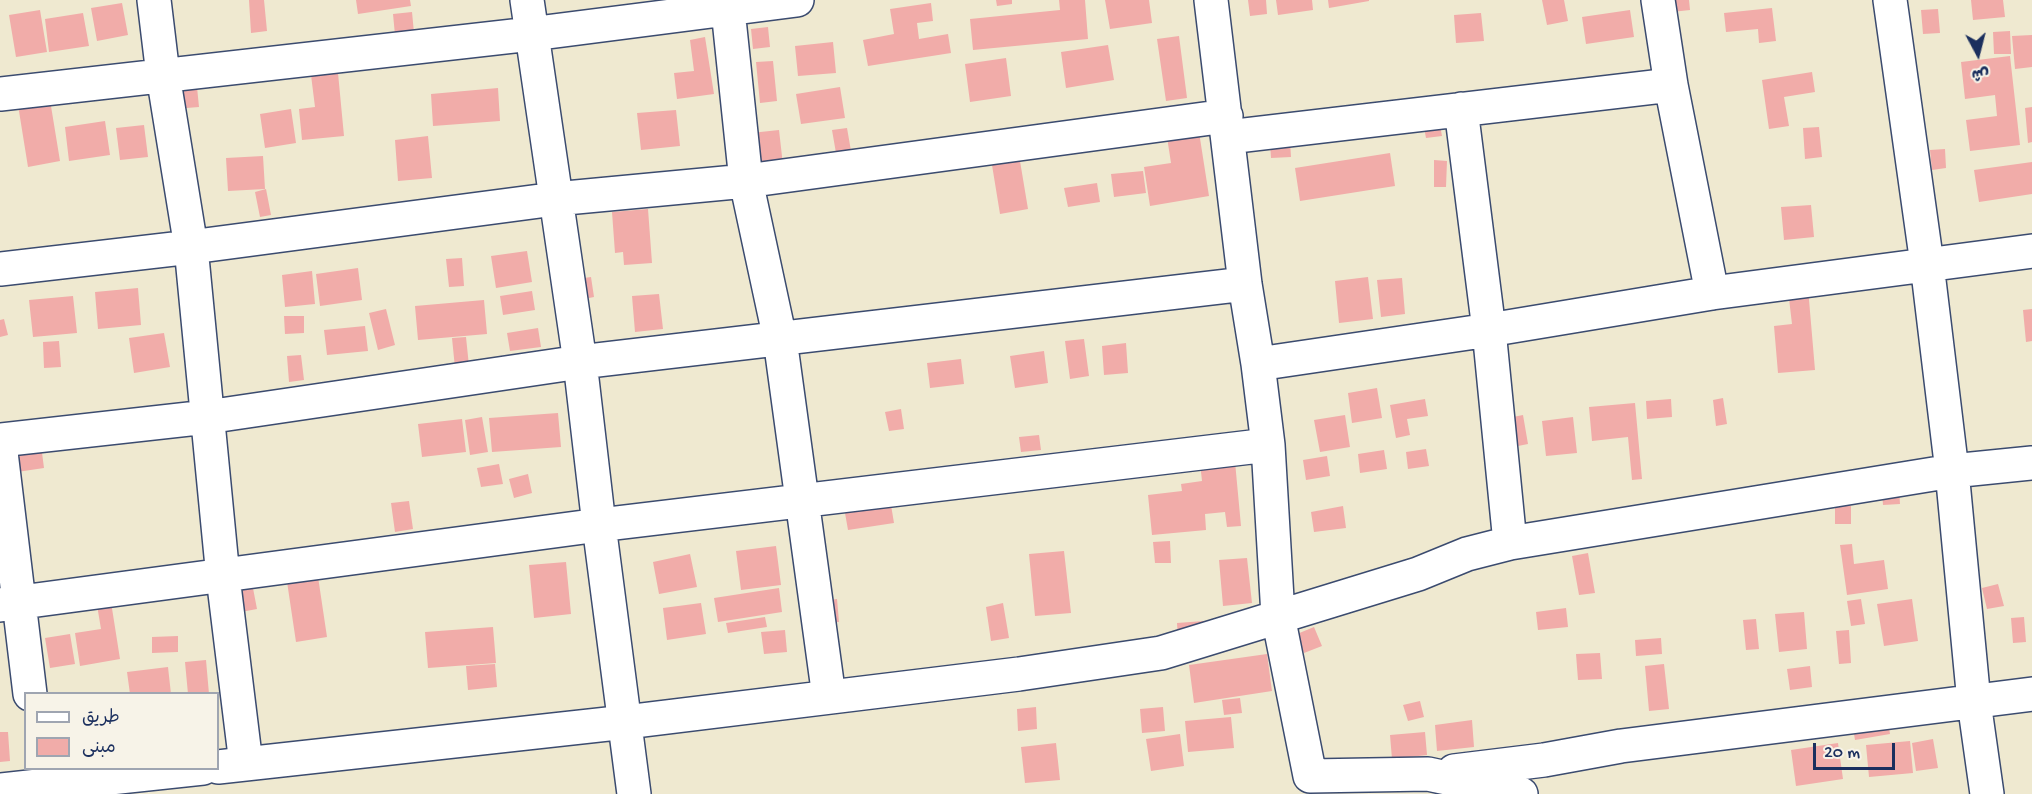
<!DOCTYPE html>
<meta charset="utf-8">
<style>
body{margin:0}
#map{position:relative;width:2032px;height:794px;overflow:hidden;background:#efe9d0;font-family:"Gochi Hand","Playpen Sans Arabic",sans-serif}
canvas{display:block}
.legend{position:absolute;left:24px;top:692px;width:195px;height:78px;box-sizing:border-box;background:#f7f3e8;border:2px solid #9fa5b1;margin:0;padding:8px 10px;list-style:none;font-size:18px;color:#1b2f5e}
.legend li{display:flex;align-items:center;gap:12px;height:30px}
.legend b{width:30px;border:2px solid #9fa5b1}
.north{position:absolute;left:1948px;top:24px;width:60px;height:60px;-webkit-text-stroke:4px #f7f3e8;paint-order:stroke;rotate:173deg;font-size:16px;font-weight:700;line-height:24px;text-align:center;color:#1b2f5e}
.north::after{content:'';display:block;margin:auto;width:21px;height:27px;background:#1b2f5e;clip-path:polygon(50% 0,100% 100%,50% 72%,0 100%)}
.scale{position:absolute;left:1813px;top:743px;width:82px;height:27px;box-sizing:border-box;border:3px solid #1b2f5e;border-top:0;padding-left:8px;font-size:18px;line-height:21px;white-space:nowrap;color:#1b2f5e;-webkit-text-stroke:4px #f7f3e8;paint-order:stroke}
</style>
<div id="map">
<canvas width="2032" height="794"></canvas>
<ul class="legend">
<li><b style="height:8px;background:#fff"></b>طريق</li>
<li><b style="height:16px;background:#f1aca9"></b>مبنى</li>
</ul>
<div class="north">ش</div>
<div class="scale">20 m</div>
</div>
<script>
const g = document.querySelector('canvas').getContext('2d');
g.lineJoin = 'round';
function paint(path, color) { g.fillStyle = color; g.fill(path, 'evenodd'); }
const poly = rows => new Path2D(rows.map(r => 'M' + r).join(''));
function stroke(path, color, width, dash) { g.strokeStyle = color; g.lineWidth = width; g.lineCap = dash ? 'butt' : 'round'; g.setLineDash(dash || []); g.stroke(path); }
const building = poly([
 [249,0,264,0,267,31,251,33],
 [356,0,410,0,411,6,358,14],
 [996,0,1012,0,1012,4,997,6],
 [1059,0,1085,0,1088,39,973,50,970,19,1060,10],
 [1105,0,1149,0,1152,23,1110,29],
 [1248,0,1266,0,1267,14,1250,16],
 [1276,0,1312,0,1313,10,1278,15],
 [1328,0,1369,0,1369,1,1329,8],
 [1542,0,1564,0,1568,21,1547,25],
 [1670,0,1689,0,1690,10,1672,12],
 [1971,0,2003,0,2005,17,1973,20],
 [122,3,128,35,97,41,91,8],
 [931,3,933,21,917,23,919,39,948,34,951,53,868,66,863,40,894,34,890,9],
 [1772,8,1776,41,1759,43,1758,29,1726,32,1724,13],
 [1938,9,1940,33,1923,34,1921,10],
 [40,10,47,52,16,57,9,15],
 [1630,10,1634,37,1586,44,1582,17],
 [412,12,414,33,395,35,393,14],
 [83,13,89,46,49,52,45,19],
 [1481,13,1484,41,1456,43,1454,15],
 [768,27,770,47,753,49,751,29],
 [2010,31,2011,54,1994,54,1993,32],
 [2032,35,2032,67,2015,69,2012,36],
 [1179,36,1187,98,1166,101,1157,39],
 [705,37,714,94,677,99,674,73,694,71,690,40],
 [833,42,836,73,798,76,795,46],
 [1108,45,1114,80,1066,88,1061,52],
 [2010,56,2020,145,1970,151,1966,120,1997,116,1995,95,1965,99,1961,62],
 [1006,58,1011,96,970,102,965,64],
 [773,61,777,101,760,103,756,62],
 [1812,72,1815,92,1784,97,1789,126,1769,129,1762,80],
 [338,73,344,136,302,140,299,109,315,107,311,75],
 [197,87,199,107,174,109,172,88],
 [840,87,845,118,801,124,796,94],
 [498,88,500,121,433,126,431,94],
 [50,100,60,161,28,167,18,105],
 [2032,107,2032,142,2028,143,2025,108],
 [291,109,296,143,265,148,260,114],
 [676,110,680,146,641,150,637,113],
 [1439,120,1442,136,1426,138,1423,122],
 [105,121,110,155,69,161,65,127],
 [144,125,148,157,120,160,116,128],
 [1819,127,1822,157,1805,159,1803,128],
 [847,128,851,151,836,153,832,130],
 [779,130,783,165,754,167,751,133],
 [1199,132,1209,196,1150,206,1144,167,1171,163,1167,137],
 [428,136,432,178,398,181,395,140],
 [1290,141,1291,157,1271,158,1270,143],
 [1945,149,1946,168,1932,170,1930,150],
 [1390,153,1395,186,1300,201,1295,168],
 [263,156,265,189,228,191,226,158],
 [1434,160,1447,161,1446,187,1434,187],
 [1020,161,1028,209,1000,214,992,165],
 [2032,162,2032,194,1979,202,1974,170],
 [1143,171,1146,193,1114,197,1111,174],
 [1097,183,1100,202,1068,207,1064,188],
 [266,189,271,215,260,217,255,192],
 [1811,205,1814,237,1784,240,1781,207],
 [648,209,652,263,624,265,623,252,615,253,612,212],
 [527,251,532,282,496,288,491,256],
 [462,258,464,286,449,287,446,259],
 [358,268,362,300,320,306,316,274],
 [312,271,315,304,285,307,282,275],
 [591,277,594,297,574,301,570,280],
 [1368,277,1373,319,1339,323,1335,281],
 [1402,278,1405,314,1381,317,1377,280],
 [138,288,141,325,98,329,95,292],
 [1808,288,1815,370,1778,373,1774,326,1792,324,1788,290],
 [532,291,535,310,503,315,500,296],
 [659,294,663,329,635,332,632,296],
 [73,296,77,333,33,337,29,300],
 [484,300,487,334,418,340,415,306],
 [386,309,395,345,378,350,369,313],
 [2032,309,2032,341,2026,342,2023,310],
 [284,316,304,316,304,333,285,334],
 [4,319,8,335,0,337,0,320],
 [365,326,368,351,327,355,324,330],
 [538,328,541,347,510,351,507,333],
 [164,333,170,367,134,373,129,338],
 [466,337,469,366,455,368,452,338],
 [1084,339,1089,376,1070,379,1065,341],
 [59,341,61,367,44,368,43,342],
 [1126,343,1128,373,1104,375,1102,346],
 [1044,351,1048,383,1015,388,1010,356],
 [301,355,304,380,289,382,287,356],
 [961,359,964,384,930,388,927,363],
 [1377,388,1382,418,1352,423,1348,393],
 [1723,398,1727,424,1716,426,1713,400],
 [1425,399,1428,416,1407,419,1410,435,1396,438,1390,405],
 [1671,399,1672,417,1647,419,1646,401],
 [1635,403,1642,479,1632,480,1628,437,1592,441,1589,407],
 [901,409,904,429,889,431,885,412],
 [558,413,561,447,492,452,489,418],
 [1345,415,1350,447,1320,452,1314,420],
 [1523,415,1528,444,1513,447,1508,418],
 [482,417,488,452,470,455,465,420],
 [1573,417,1577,453,1546,456,1542,421],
 [462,419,466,452,422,457,418,424],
 [1039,435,1041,450,1021,452,1019,437],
 [41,445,44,468,17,472,13,449],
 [1426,449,1429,466,1408,469,1406,452],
 [1384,450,1387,469,1360,473,1358,454],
 [1234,451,1241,526,1227,527,1225,512,1205,514,1206,530,1152,535,1148,495,1182,491,1181,484,1202,481,1199,454],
 [1327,456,1330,476,1306,480,1303,460],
 [499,464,503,484,481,487,477,468],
 [528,474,532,493,514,498,509,479],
 [1899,489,1900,504,1883,505,1882,491],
 [409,501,413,529,395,532,391,503],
 [891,505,894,523,848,530,845,513],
 [1343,506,1346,528,1314,532,1311,512],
 [1835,506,1851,506,1851,524,1835,524],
 [1170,541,1171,563,1155,563,1153,542],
 [1852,544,1854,564,1884,560,1888,589,1847,595,1840,545],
 [776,546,781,585,741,590,736,551],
 [1064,551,1071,613,1035,616,1029,554],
 [1588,553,1595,593,1579,595,1572,556],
 [690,554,697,587,659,594,653,562],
 [1247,558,1252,603,1223,606,1219,560],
 [566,562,571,614,534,618,529,565],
 [317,570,327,637,296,642,286,575],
 [252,583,257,609,241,612,235,587],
 [1998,584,2004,606,1987,609,1982,588],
 [779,588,782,612,718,622,714,598],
 [837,599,839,622,824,623,822,601],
 [1861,599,1865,624,1851,626,1847,601],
 [1912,599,1918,641,1884,646,1877,604],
 [111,602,120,659,80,666,75,633,101,629,97,605],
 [701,603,706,634,667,640,663,608],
 [1003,603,1009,638,991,641,986,607],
 [1566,608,1568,627,1538,630,1536,612],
 [1804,612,1807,649,1779,652,1775,614],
 [765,617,767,627,728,633,726,623],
 [2024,617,2026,642,2013,643,2011,618],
 [1756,619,1759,649,1746,650,1743,620],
 [1204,621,1205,637,1178,639,1177,623],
 [493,627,496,663,428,668,425,632],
 [1314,627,1322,646,1304,653,1297,634],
 [785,630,787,652,764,654,761,632],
 [1849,630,1851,663,1839,664,1836,631],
 [70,634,75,664,50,668,45,638],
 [178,636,178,652,152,653,152,637],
 [1661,638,1662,654,1636,656,1635,640],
 [1600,653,1602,679,1578,680,1576,654],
 [1267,654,1272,691,1194,703,1189,665],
 [206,660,209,694,188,694,185,662],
 [495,664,497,687,468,690,466,666],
 [1664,664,1669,709,1649,711,1645,666],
 [1810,666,1812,687,1790,690,1787,669],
 [168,667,171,694,130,694,127,672],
 [1240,698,1242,713,1224,715,1222,700],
 [1420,701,1424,717,1408,721,1403,705],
 [1036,707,1037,729,1018,731,1017,709],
 [1163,707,1165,731,1142,733,1140,709],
 [1887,715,1890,734,1855,740,1852,722],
 [1231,717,1234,748,1188,752,1185,721],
 [1472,720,1474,747,1437,751,1435,725],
 [0,732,8,732,10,761,0,762],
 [1425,732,1427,755,1392,759,1390,735],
 [1180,734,1184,766,1151,771,1146,739],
 [1933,739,1938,768,1916,771,1912,743],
 [1910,741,1913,773,1869,777,1866,745],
 [1056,743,1060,780,1025,783,1021,747],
 [1838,743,1843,779,1796,786,1791,750]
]);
const minor = poly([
 [154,0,163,75,191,247,223,577,246,764],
 [527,0,580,362,599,525,634,794],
 [727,0,746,181,780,339,829,697],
 [1211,0,1245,284,1258,364,1268,445,1278,616,1310,776,1428,774,1521,794],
 [1658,0,1671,85,1712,293],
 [1890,0,1927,264,1952,471,1974,702,1987,794],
 [0,94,531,34,797,0],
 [1461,109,1489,330,1510,543],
 [1228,137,1671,85],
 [0,269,191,247,555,199,746,181,1226,116],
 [1258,364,1489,330,1712,293,2032,251],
 [0,440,207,417,580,362,1245,284],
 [0,444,30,694],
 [0,605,599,525,1268,445],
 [218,767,626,722,1019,674,1161,653,1418,574,1467,554,1510,543,1952,471,2032,463],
 [1454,771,1544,760,1621,746,2032,694],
 [0,790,203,768]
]);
paint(building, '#f1aca9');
stroke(minor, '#3b4b6f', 36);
stroke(minor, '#fff', 33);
</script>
